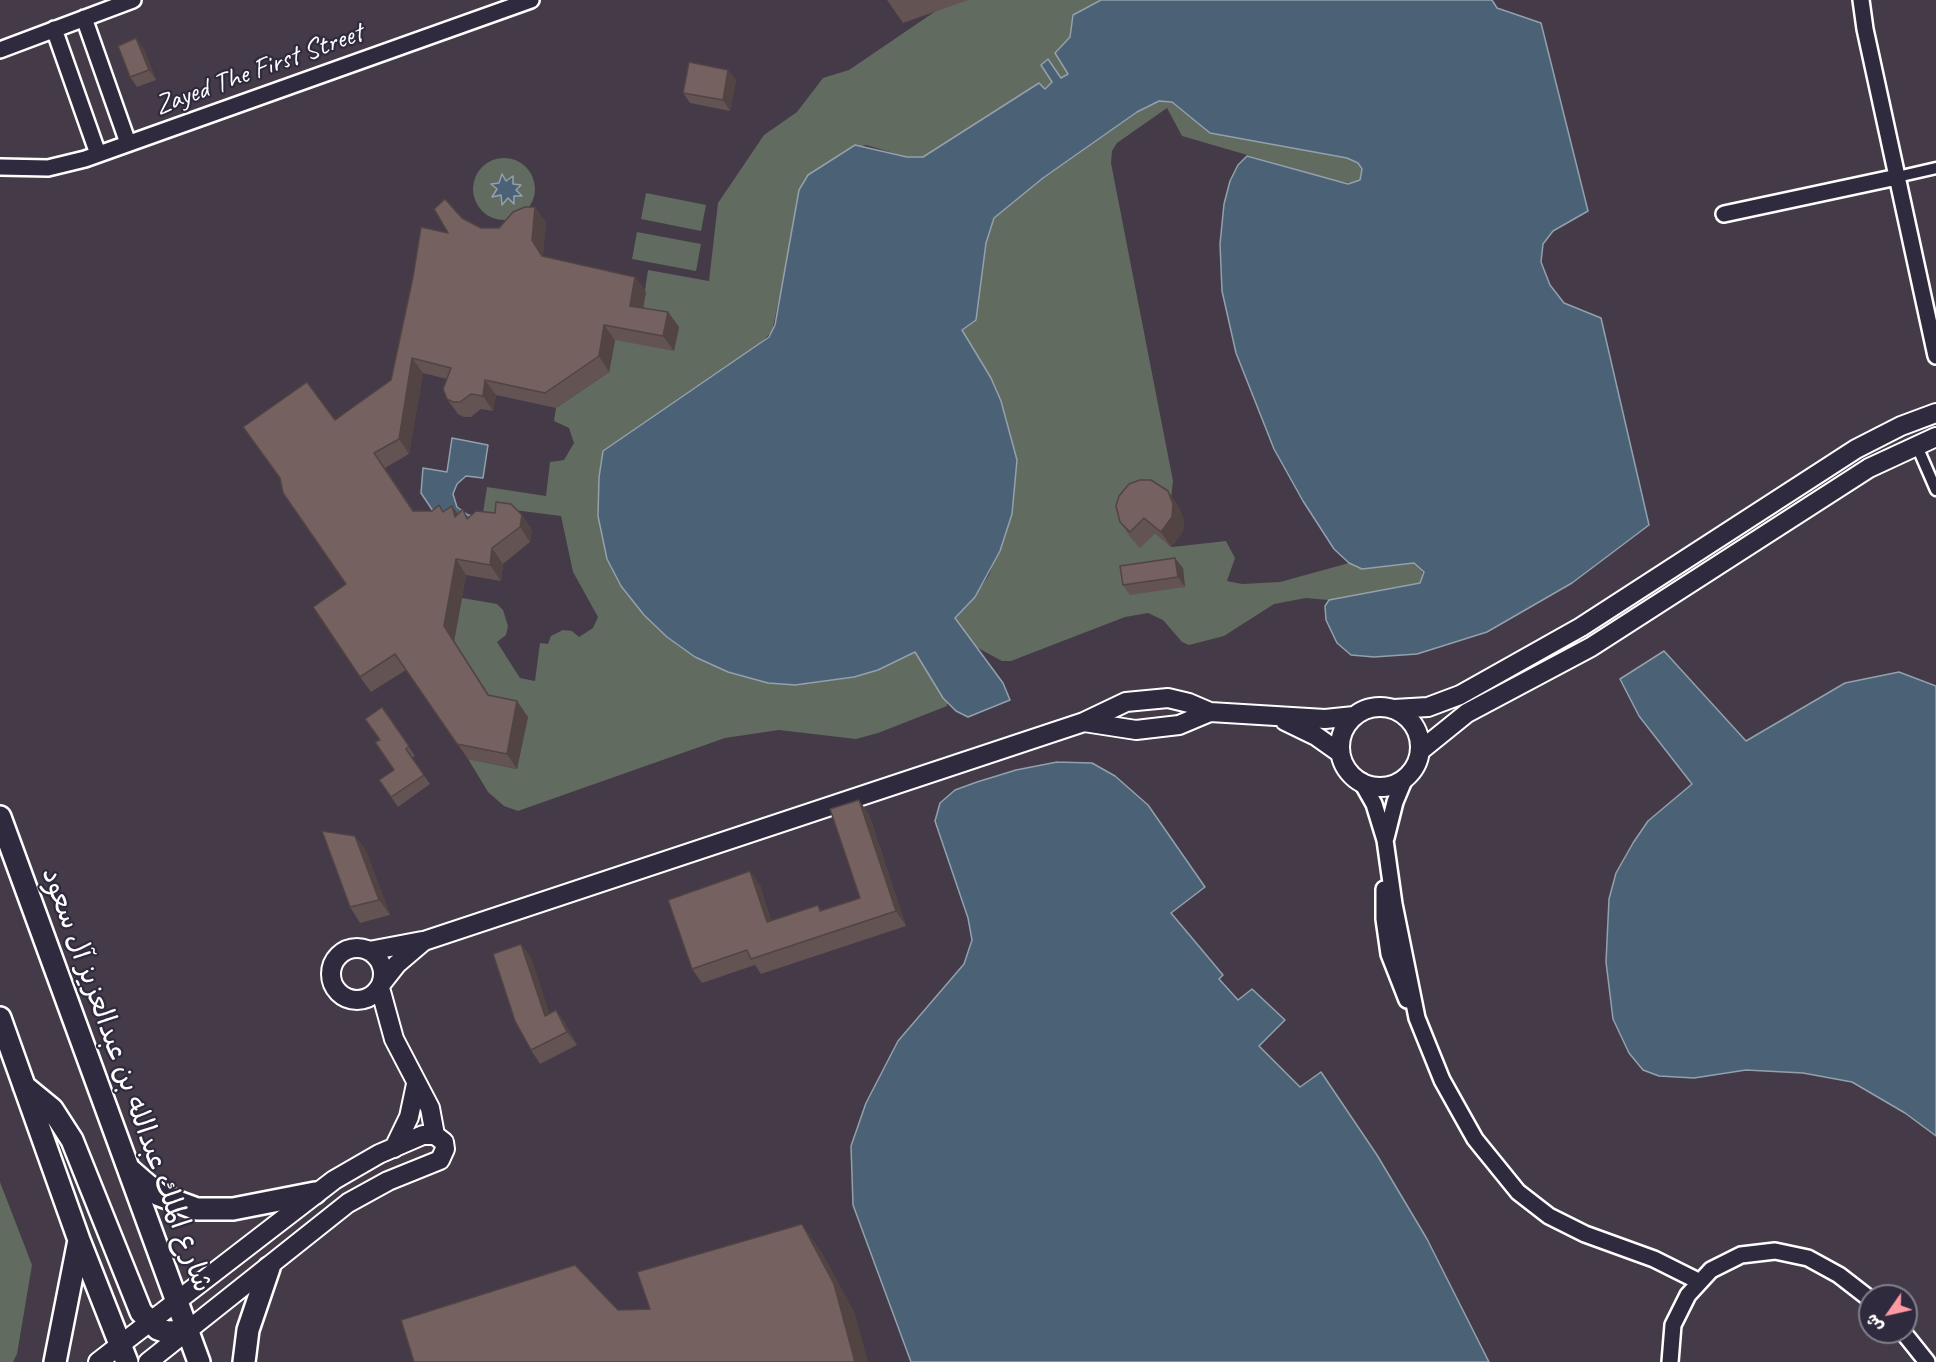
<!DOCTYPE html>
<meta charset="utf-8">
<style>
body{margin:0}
#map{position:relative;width:1936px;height:1362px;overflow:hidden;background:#443a48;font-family:Caveat,"Playpen Sans Arabic",sans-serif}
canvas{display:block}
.north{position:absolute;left:1858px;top:1284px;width:60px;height:60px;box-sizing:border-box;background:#2f2a3d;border:2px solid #827f8b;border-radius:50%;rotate:236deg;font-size:16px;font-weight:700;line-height:24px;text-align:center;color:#fff}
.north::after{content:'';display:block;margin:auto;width:21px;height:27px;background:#ff9aa2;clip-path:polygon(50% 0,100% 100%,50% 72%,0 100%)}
</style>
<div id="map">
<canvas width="1936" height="1362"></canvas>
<div class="north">ش</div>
</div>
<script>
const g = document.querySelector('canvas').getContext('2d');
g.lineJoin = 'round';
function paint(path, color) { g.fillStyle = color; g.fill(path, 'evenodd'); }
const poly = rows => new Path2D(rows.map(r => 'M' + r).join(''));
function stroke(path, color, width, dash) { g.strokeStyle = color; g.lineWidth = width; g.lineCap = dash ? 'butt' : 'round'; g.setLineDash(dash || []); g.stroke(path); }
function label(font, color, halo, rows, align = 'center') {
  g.font = font + ' Caveat,"Playpen Sans Arabic",sans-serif'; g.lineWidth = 4.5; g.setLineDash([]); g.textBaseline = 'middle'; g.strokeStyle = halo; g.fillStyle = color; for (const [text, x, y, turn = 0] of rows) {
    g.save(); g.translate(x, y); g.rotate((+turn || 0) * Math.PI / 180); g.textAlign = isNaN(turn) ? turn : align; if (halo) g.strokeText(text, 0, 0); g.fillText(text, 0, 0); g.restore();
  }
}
const green = poly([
 [952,0,1101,0,1073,15,1068,74,1061,78,1048,59,1052,82,1044,89,1039,83,923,157,907,157,866,145,846,150,817,169,788,255,772,332,749,353,677,400,607,559,621,586,644,615,667,637,955,618,969,604,989,575,1012,514,961,330,976,320,986,242,994,218,1043,178,1137,112,1159,101,1172,102,1210,133,1347,158,1358,163,1363,173,1360,180,1354,183,1340,182,1182,136,1167,108,1117,143,1112,151,1111,163,1173,481,1171,499,1140,547,1155,533,1172,547,1226,541,1235,558,1227,581,1242,584,1280,582,1349,563,1362,569,1414,563,1420,566,1424,578,1420,583,1406,586,1329,600,1306,598,1274,604,1224,636,1189,645,1182,642,1163,620,1148,613,1125,617,1011,661,1002,661,978,648,948,690,947,706,878,733,856,739,779,730,725,738,532,806,518,811,504,806,488,792,468,759,517,769,498,710,454,641,462,598,497,604,503,610,508,626,506,635,497,642,520,678,535,681,540,643,548,644,551,636,563,630,572,631,579,637,593,628,598,617,573,572,561,516,514,510,513,518,483,513,487,487,546,496,550,462,564,460,574,443,569,428,554,421,556,408,609,372,615,340,640,323,648,270,709,281,718,203,764,135,797,112,823,78,849,70],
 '473 189a31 31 0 1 1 62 0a31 31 0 1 1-62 0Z',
 [646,193,706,205,701,231,641,219],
 [637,232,701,244,696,271,632,259],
 [0,1182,32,1265,17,1354,13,1362,0,1362]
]);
const water = poly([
 [1101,0,1492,0,1497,8,1541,23,1588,211,1553,231,1543,244,1541,262,1550,285,1564,303,1601,318,1649,525,1572,583,1487,632,1417,654,1374,657,1351,655,1337,643,1326,620,1325,606,1329,600,1420,583,1424,572,1414,563,1362,569,1349,563,1334,549,1303,501,1274,449,1236,353,1222,291,1220,244,1224,204,1230,181,1238,165,1247,156,1348,184,1360,180,1362,169,1358,163,1347,158,1210,133,1172,102,1159,101,1137,112,1043,178,994,218,986,243,976,320,962,330,991,378,1001,401,1017,460,1012,514,1000,551,975,597,955,618,1003,683,1010,700,968,717,956,711,943,698,915,652,878,670,854,677,795,685,768,683,728,672,695,657,667,637,644,615,621,586,607,559,598,516,599,477,603,451,769,337,775,325,799,190,808,175,855,145,907,157,923,157,1039,83,1045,89,1052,82,1041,65,1048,59,1061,78,1068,74,1055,53,1070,37,1073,15,1101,0],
 [502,174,506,181,513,176,513,184,521,185,516,190,522,196,514,196,514,204,508,198,502,205,501,195,492,197,497,189,491,184,499,183,502,174],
 [452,438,488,445,483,478,466,476,457,484,453,494,457,507,468,515,499,521,443,526,421,493,423,468,447,472,452,438],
 [1664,651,1746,741,1845,683,1899,672,1936,686,1936,1136,1905,1113,1852,1082,1803,1073,1746,1070,1694,1078,1659,1076,1643,1070,1629,1053,1613,1019,1606,962,1609,899,1616,873,1633,843,1648,821,1692,784,1639,716,1620,679,1664,651],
 [1057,762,1092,763,1115,776,1148,805,1205,887,1171,913,1223,975,1219,979,1238,1000,1252,989,1285,1020,1259,1046,1300,1087,1321,1072,1377,1155,1427,1239,1489,1362,911,1362,853,1205,851,1146,866,1103,898,1041,964,964,972,940,968,918,935,821,940,803,955,790,977,782,1016,770,1057,762]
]);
const pedestrian = poly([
 [1897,177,1936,168],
 [1916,444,1936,490]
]);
const minor = poly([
 [1861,0,1865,29,1936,356],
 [84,18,128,143],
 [54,29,98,154],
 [0,50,133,0],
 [0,167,48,168,85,159,531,0],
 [1724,214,1897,177],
 [1361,781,1374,804,1385,840,1394,904,1417,1018,1442,1080,1475,1139,1518,1192,1549,1216,1585,1234,1654,1259,1698,1281],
 [1386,838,1395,802,1405,778],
 [1384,889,1384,919,1389,954,1407,1000],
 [1903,1332,1927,1362],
 [1670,1362,1673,1325,1688,1295,1711,1270,1741,1255,1775,1251,1808,1258,1839,1275,1870,1299]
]);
const tertiary = poly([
 '1340 747a40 40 0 1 1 80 0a40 40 0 1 1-80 0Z',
 [1394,709,1428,707,1460,695,1581,627,1856,449,1901,426,1936,413],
 [1285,721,1316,736,1340,753],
 [1084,722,1136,730,1179,725,1210,712],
 [1420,751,1467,713,1591,647,1869,468,1936,437],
 '331 974a26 26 0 1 1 52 0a26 26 0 1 1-52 0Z',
 [369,951,422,941],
 [382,983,397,964,424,941,1084,722,1126,702,1168,698,1189,703,1210,712,1325,719,1354,716],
 [380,988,394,1039,430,1108,435,1135],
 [394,1148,409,1117,416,1084],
 [98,1362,334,1180,379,1154,423,1135,435,1135,444,1142,445,1149,440,1160,388,1181,348,1203,148,1362]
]);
const secondary = poly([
 [0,817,199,1362],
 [0,1018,79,1240,127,1362],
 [24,1086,52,1109,72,1140,141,1312,158,1329,167,1332,188,1331],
 [129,1169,159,1195,197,1209,233,1209,315,1193],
 [55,1362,79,1240],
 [244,1362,248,1330,269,1268]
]);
const wall = poly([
 [887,0,968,0,903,23],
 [144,49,156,80,137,87,130,77],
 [728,70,736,80,730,111,690,103,683,93],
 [462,218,481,228,499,228,546,222,543,255,544,257,635,277,646,292,643,308,668,312,679,327,674,351,615,340,609,372,556,408,496,395,493,411,481,409,471,417,464,417,458,414,447,399,447,379,423,373,409,454,385,468,414,511,444,512,452,506,458,514,468,517,522,515,532,530,530,542,503,564,501,581,466,575,454,641,489,695,517,701,528,717,517,769,468,759,406,670,371,692,360,677,346,584,335,420,391,380,448,233],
 [1168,491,1178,506,1184,520,1183,532,1171,547,1155,533,1140,548,1131,538,1120,522],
 [1183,568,1185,587,1130,595,1123,585],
 [382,707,415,756,412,758,430,784,398,807,379,780,394,770,380,740],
 [869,814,906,926,761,974,755,965,702,983,692,969,760,885,771,921,818,905,821,910,860,898],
 [355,836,366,851,390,915,360,923,350,907],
 [521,944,531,958,549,1013,556,1010,565,1023,577,1045,540,1064,531,1050]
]);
const shadedWall = poly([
 [136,38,144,49,156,80,149,70],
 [728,70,736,80,730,111,723,100],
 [535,207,546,222,543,255,553,271,532,240],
 [635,277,646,292,641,321,630,306],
 [668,312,679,327,674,351,663,336],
 [604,325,615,340,609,372,599,356],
 [412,358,423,373,409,454,399,439],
 [485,380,496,395,493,411,483,396],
 [1168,491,1178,506,1184,520,1183,532,1171,547,1161,532],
 [452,506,463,521,455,517],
 [522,515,532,530,530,542,520,527],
 [492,548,503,564,501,581,490,565],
 [1175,558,1183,568,1185,587,1178,577],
 [456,559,466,575,454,641,498,710,444,626],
 [517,701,528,717,517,769,507,754],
 [859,800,869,814,906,926,896,911],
 [355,836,366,851,390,915,379,900],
 [750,871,760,885,777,937,767,922],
 [521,944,531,958,555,1029,545,1016],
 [556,1010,565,1023,577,1045,567,1032],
 [802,1224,823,1254,855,1313,868,1362,855,1362]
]);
const building = poly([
 [136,38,149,70,130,77,118,46,136,38],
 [689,62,728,70,723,100,683,93,689,62],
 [445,199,462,218,481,228,499,228,513,212,525,207,535,207,532,240,542,256,635,277,630,306,668,312,663,336,604,325,599,356,545,393,485,380,483,396,471,394,460,402,453,402,447,399,443,389,451,368,412,358,399,439,374,453,413,511,432,511,439,505,443,512,452,506,455,517,463,509,467,519,476,511,495,513,496,502,511,504,522,515,520,527,492,548,490,565,456,559,444,626,488,695,517,701,507,754,457,744,395,654,360,677,313,607,346,584,283,493,280,478,243,427,307,382,335,420,391,380,413,277,421,227,448,233,434,209,445,199],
 [1140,480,1151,480,1168,491,1173,504,1172,517,1161,532,1144,518,1130,532,1120,522,1116,506,1119,496,1129,484,1140,480],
 [1175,558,1178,577,1123,585,1120,566,1175,558],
 [382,707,409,746,406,749,424,775,391,797,379,780,394,770,375,742,380,740,365,719,382,707],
 [859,800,896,911,751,959,747,950,692,969,668,900,750,871,767,922,818,905,820,911,860,898,830,809,859,800],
 [322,831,355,836,379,900,350,907,322,831],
 [521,944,545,1016,556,1010,567,1032,531,1050,515,1021,493,954,521,944],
 [802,1224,834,1284,855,1362,414,1362,401,1320,575,1265,618,1310,650,1309,637,1272,802,1224]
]);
const streetNames = [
 ["Zayed The First Street",259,70,-20],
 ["شارع الملك عبدالله بن عبدالعزيز آل سعود",126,1080,70]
];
paint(green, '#616b5f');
paint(water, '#4b6276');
stroke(water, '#93a1ad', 1.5);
stroke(pedestrian, '#fff', 15);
stroke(minor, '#fff', 20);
stroke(tertiary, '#fff', 22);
stroke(secondary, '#fff', 26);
stroke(pedestrian, '#2f2a3d', 10);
stroke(minor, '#2f2a3d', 15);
stroke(tertiary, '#2f2a3d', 18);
stroke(secondary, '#2f2a3d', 21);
paint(wall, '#645353');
paint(shadedWall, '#514443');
paint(building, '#746160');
stroke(building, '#514443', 1.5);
label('28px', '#fff', '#2f2a3d', streetNames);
</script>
